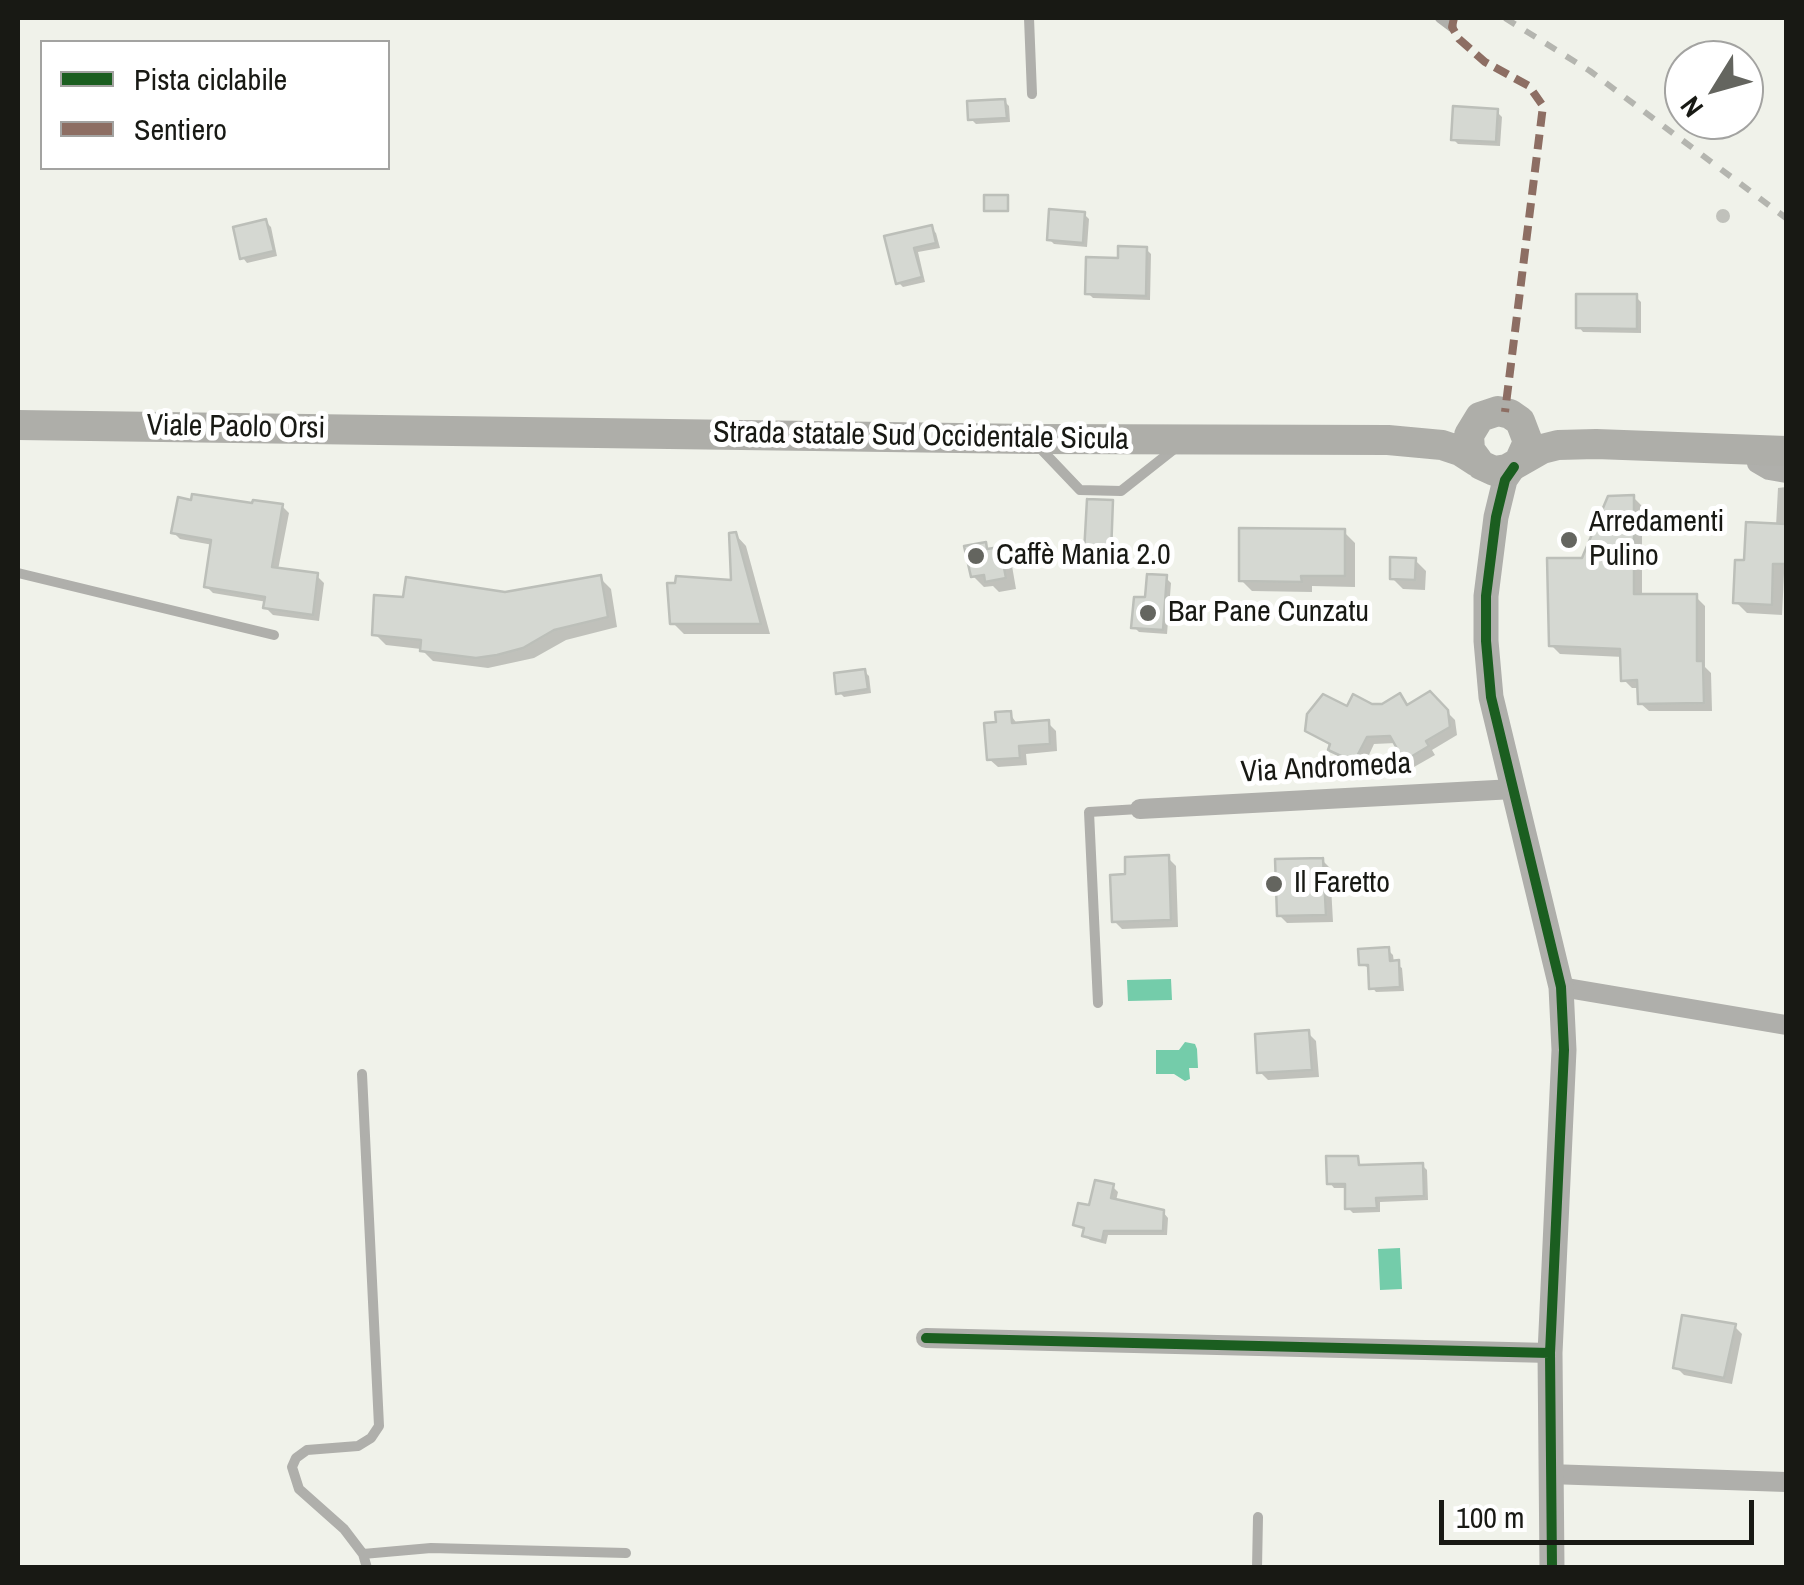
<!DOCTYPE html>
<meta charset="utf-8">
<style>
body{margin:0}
#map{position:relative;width:1804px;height:1585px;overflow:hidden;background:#f0f2ea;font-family:"Archivo Narrow",sans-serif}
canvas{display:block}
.frame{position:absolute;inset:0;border:20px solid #181914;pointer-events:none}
.legend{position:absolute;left:40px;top:40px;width:350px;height:130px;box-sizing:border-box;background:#fff;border:2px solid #a3a3a1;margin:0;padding:12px 18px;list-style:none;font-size:30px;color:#181914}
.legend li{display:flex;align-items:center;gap:20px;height:50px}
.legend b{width:50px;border:2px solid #a3a3a1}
.north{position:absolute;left:1664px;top:40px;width:100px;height:100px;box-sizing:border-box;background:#fff;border:2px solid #a3a3a1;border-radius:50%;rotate:233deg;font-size:28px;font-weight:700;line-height:40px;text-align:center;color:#181914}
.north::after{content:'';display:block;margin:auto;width:35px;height:45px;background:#64655f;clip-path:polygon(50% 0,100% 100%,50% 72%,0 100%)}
.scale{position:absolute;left:1439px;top:1500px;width:315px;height:45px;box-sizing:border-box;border:5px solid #181914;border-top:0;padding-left:12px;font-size:30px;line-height:35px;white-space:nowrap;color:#181914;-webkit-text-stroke:8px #fff;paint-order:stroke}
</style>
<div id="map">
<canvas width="1804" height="1585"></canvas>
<div class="frame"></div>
<ul class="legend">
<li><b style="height:12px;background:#1b5e20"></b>Pista ciclabile</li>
<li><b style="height:12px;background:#8d6e63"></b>Sentiero</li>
</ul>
<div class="north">N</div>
<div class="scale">100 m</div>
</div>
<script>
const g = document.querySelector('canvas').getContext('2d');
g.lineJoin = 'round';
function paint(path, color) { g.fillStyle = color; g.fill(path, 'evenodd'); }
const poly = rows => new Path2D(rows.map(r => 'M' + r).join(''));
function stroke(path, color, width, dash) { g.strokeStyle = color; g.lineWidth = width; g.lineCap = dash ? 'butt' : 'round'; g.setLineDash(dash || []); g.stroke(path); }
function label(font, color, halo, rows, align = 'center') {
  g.font = font + ' "Archivo Narrow",sans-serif'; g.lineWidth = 10; g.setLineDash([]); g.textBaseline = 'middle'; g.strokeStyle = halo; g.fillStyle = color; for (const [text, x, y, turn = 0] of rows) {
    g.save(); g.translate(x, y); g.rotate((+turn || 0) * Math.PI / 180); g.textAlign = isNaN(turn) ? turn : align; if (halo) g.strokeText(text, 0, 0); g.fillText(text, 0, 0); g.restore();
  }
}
const water = poly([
 [1171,979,1172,1000,1128,1001,1127,980],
 [1185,1042,1195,1044,1197,1049,1198,1068,1189,1068,1190,1079,1185,1081,1174,1074,1156,1074,1156,1050,1179,1050],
 [1400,1248,1402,1289,1380,1290,1378,1249]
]);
const shadow = poly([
 [1004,101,1009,106,1010,122,976,124,971,119],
 [1497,112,1502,117,1500,146,1458,144,1453,139],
 '1716 216a7 7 0 1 1 14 0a7 7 0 1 1-14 0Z',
 [1084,214,1089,219,1087,247,1054,244,1049,239],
 [266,222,271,227,277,256,247,263,243,258],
 [931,228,936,233,940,248,918,252,925,282,903,287,898,282,887,238],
 [1146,249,1151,254,1150,300,1093,298,1088,293,1120,261],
 [1636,297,1641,302,1641,333,1583,332,1579,327],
 [1786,487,1786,574,1784,574,1782,615,1747,613,1736,602,1747,563,1776,526,1778,488],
 [1633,497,1642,506,1642,597,1696,597,1705,606,1705,667,1711,673,1712,711,1649,711,1640,703,1640,688,1632,688,1623,679,1623,657,1560,654,1551,645,1583,561],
 [1112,502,1111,555,1089,554,1087,552],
 [282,506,289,513,278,570,317,576,324,583,319,621,273,615,266,608,267,602,213,593,206,586,213,545,180,539,173,532],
 [1344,532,1355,543,1355,587,1312,586,1312,592,1252,591,1241,580],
 [735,534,746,546,770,634,684,634,673,623,733,583],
 [985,544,991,551,999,549,1011,560,1016,589,999,592,993,586,984,587,973,576],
 [1415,560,1426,571,1425,590,1403,589,1392,578],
 [600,578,611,589,617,627,566,640,534,658,488,668,433,661,421,649,386,645,375,634],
 [1166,578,1171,583,1167,634,1139,632,1134,627,1148,600],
 [864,671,869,676,871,693,844,697,839,692],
 [1429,694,1455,720,1457,735,1432,750,1435,755,1414,767,1396,743,1374,744,1363,768,1339,757,1332,747,1308,730,1348,710,1383,706,1400,696,1409,706],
 [1010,714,1018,725,1048,723,1056,731,1057,751,1026,754,1027,765,998,767,989,759,998,724],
 [1168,858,1176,866,1178,927,1122,929,1114,921,1128,877],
 [1322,860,1330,868,1333,922,1287,923,1279,915],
 [1388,950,1393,955,1394,963,1402,968,1404,991,1376,992,1372,987,1371,969,1361,964],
 [1308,1033,1316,1041,1319,1077,1268,1080,1260,1072],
 [1357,1158,1362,1167,1422,1165,1427,1170,1428,1200,1380,1202,1380,1212,1353,1213,1348,1208,1347,1188,1334,1188,1330,1183],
 [1113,1187,1118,1192,1116,1201,1163,1212,1168,1218,1167,1235,1108,1235,1106,1244,1090,1240,1085,1235,1086,1230,1076,1224],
 [1734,1326,1742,1334,1732,1384,1684,1375,1676,1367]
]);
const building = poly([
 [1005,99,1007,118,968,120,967,101,1005,99],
 [1453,106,1498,109,1496,142,1451,140,1453,106],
 [984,195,1008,195,1008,211,984,211,984,195],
 [1049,209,1085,212,1083,243,1047,240,1049,209],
 [266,219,274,251,240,259,233,227,266,219],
 [932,225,936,243,914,248,922,277,896,284,884,236,932,225],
 [1118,246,1147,247,1146,296,1085,294,1086,257,1118,258,1118,246],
 [1576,294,1637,294,1637,329,1576,328,1576,294],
 [192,494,252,503,253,500,283,504,272,567,318,573,313,615,263,608,265,597,204,587,211,540,171,533,178,497,191,500,192,494],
 [1634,495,1634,594,1697,594,1697,661,1703,661,1704,703,1638,704,1637,680,1621,681,1620,649,1549,646,1547,558,1582,558,1608,496,1634,495],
 [1087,499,1113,500,1111,554,1084,553,1087,499],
 [1746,522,1786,524,1786,564,1773,564,1772,605,1733,603,1735,560,1744,560,1746,522],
 [1239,528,1345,529,1345,576,1301,576,1302,582,1239,581,1239,528],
 [736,532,761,624,670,624,667,583,675,583,676,576,731,580,729,533,736,532],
 [986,542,987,549,1000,547,1006,578,985,582,984,575,971,577,964,546,986,542],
 [1390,557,1416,558,1415,580,1390,579,1390,557],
 [1147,574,1167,575,1163,630,1131,628,1134,597,1145,597,1147,574],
 [601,575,608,617,554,630,523,648,497,655,476,658,420,651,421,640,372,635,374,595,403,597,406,577,505,592,601,575],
 [865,669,868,689,836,694,834,673,865,669],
 [1430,691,1448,710,1450,727,1426,741,1429,746,1404,761,1390,736,1367,737,1354,762,1328,750,1330,744,1305,731,1307,714,1323,694,1347,706,1353,694,1372,704,1382,704,1400,693,1407,705,1430,691],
 [1011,711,1012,723,1049,720,1050,744,1019,746,1020,758,987,760,984,723,996,722,995,712,1011,711],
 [1169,855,1171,920,1112,922,1110,875,1125,874,1125,857,1169,855],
 [1323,858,1326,915,1277,916,1275,859,1323,858],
 [1389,947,1390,961,1399,960,1400,987,1369,989,1368,965,1359,965,1358,949,1389,947],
 [1309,1030,1312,1070,1257,1073,1255,1034,1309,1030],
 [1326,1156,1358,1156,1359,1165,1423,1163,1424,1196,1376,1198,1377,1208,1345,1209,1345,1184,1327,1184,1326,1156],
 [1095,1180,1114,1184,1111,1198,1164,1210,1163,1231,1104,1231,1102,1241,1082,1236,1084,1228,1073,1225,1078,1203,1089,1205,1095,1180],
 [1682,1315,1736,1324,1724,1378,1673,1368,1682,1315]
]);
const service = poly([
 [1029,18,1032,94],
 [1440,18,1452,27],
 [1039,447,1080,490,1121,491,1178,446],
 [18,573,274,635],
 [1098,1003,1089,812,1139,809],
 [362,1074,379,1426,371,1438,358,1446,307,1450,296,1458,292,1467,299,1489,344,1529,363,1554,367,1568],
 [363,1554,431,1548,626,1553],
 [1257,1568,1258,1517]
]);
const minor = poly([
 [1755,451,1757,463,1769,470,1786,473],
 [1140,809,1514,789],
 [1561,987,1786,1025],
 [926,1338,1550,1353],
 [1549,1474,1786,1482]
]);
const tertiary = poly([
 [1514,467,1505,480,1496,517,1486,596,1486,641,1491,697,1561,987,1564,1050,1550,1353,1552,1568]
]);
const secondary = poly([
 [18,425,1031,439,1388,440,1442,445,1460,451,1477,462],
 [1519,462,1528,442,1520,421,1510,414,1498,411,1480,417,1469,435,1470,450,1481,465,1494,471,1507,469,1542,449,1558,445,1596,444,1786,451]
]);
const rail = poly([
 [1505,18,1590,71,1786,218]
]);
const quiet = poly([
 [1454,18,1452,27,1459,39,1485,62,1529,86,1543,106,1505,412]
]);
const cycleway = poly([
 [1514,467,1505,480,1496,517,1486,596,1486,641,1491,697,1561,987,1564,1050,1550,1353,1552,1568],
 [926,1338,1550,1353]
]);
const markers = [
 [1569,540,10,"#64655f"],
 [976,556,10,"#64655f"],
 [1148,613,10,"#64655f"],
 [1274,884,10,"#64655f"]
];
const streetNames = [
 ["Viale Paolo Orsi",236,428,1],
 ["Strada statale Sud Occidentale Sicula",921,437,1],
 ["Via Andromeda",1326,769,-3]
];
const poiNames = [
 ["Arredamenti",1589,523],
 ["Pulino",1589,557],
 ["Caffè Mania 2.0",996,556],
 ["Bar Pane Cunzatu",1168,613],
 ["Il Faretto",1294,884]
];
paint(water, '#74ccaa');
paint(shadow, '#0003');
paint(building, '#d5d8d2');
stroke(building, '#bcbfb9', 2.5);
stroke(service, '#afafab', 10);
stroke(minor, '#afafab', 20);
stroke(tertiary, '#afafab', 25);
stroke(secondary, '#aeaea9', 30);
stroke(rail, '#b4b5af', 6, [12, 12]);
stroke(quiet, '#8d6e63', 8, [15, 8]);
stroke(cycleway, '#1b5e20', 10);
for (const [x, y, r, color] of markers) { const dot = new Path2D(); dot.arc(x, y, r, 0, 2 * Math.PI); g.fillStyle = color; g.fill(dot); stroke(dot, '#fff', 4); }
label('30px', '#181914', '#fff', streetNames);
label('30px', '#181914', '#fff', poiNames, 'left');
</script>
